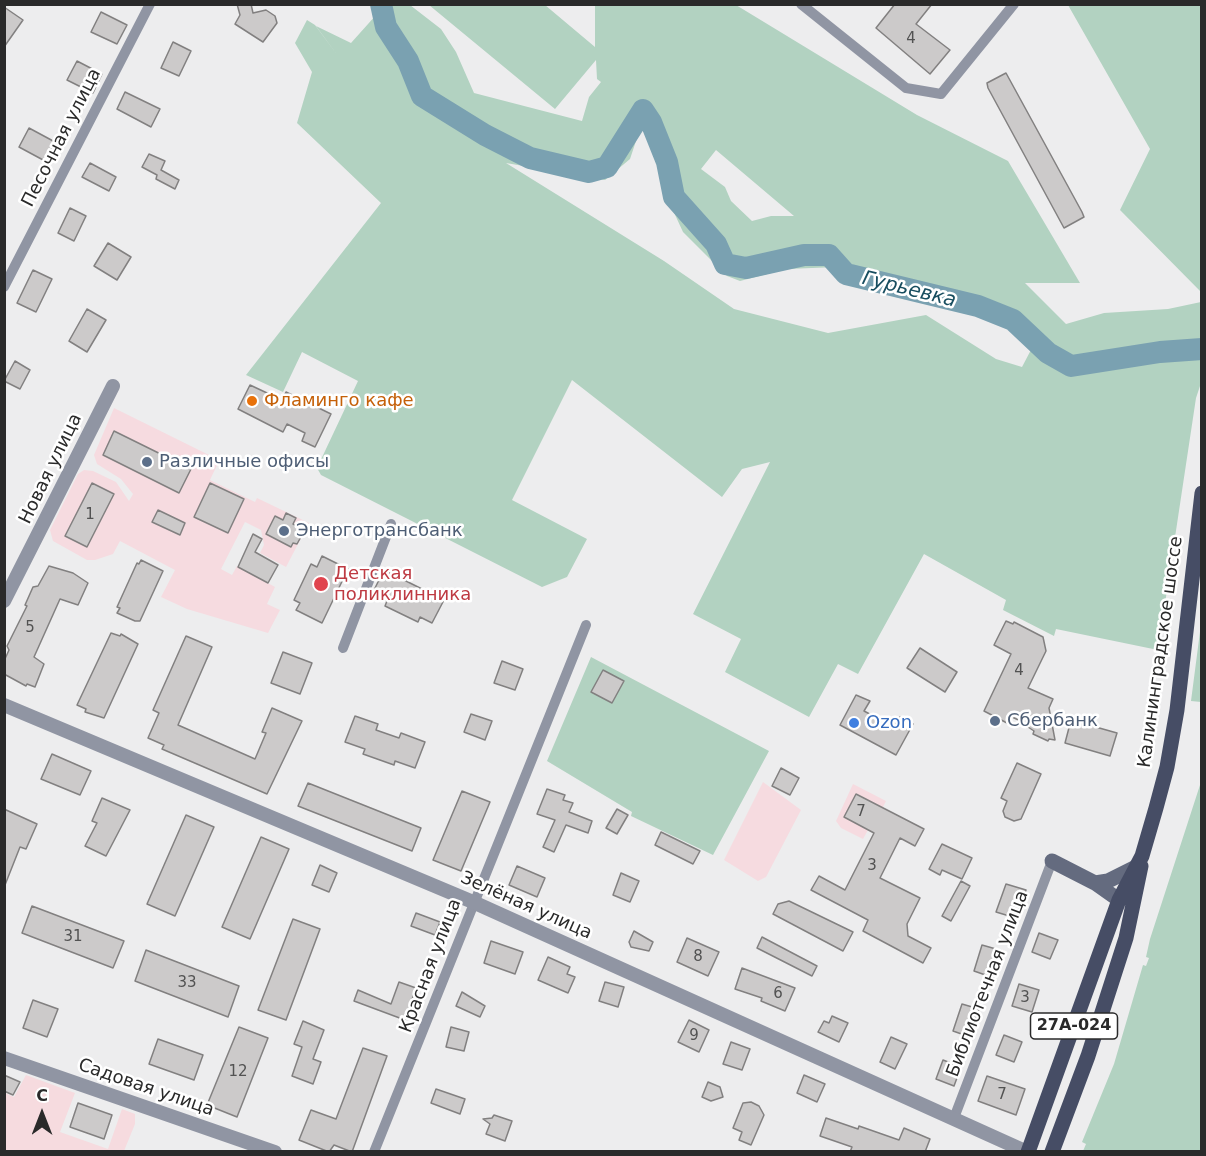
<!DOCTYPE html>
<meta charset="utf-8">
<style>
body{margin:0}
#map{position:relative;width:1206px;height:1156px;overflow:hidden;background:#ededee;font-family:"DejaVu Sans",sans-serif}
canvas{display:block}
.frame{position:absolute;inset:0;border:6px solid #2a2a2a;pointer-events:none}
.north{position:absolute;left:12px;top:1084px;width:60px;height:60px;-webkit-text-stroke:4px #fff;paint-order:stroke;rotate:0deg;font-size:16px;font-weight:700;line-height:24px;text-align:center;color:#2a2a2a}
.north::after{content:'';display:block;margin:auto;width:21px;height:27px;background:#2a2a2a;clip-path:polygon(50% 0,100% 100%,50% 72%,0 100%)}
</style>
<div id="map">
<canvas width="1206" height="1156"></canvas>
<div class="frame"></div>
<div class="north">С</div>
</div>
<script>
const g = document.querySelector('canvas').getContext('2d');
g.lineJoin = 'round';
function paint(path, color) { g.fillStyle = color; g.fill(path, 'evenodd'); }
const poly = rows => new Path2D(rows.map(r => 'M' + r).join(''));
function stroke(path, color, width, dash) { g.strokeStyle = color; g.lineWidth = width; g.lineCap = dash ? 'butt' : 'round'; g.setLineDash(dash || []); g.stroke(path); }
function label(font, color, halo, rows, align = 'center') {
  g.font = font + ' "DejaVu Sans",sans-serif'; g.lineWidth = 5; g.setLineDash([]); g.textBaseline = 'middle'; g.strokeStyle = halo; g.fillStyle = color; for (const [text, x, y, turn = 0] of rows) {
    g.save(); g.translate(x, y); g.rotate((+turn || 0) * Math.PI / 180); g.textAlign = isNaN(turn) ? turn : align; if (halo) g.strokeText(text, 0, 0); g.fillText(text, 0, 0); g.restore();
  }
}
const commercial = poly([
 [114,408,209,455,208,458,218,463,210,480,255,502,257,498,309,523,286,567,260,553,264,545,261,530,245,522,221,569,232,575,237,566,275,587,267,604,280,610,268,633,187,609,161,597,175,570,120,541,113,554,95,560,87,560,53,541,50,530,78,474,84,470,93,471,116,482,129,501,133,494,121,479,97,464,94,455],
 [763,782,801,810,766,877,758,881,724,860],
 [853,784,886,801,872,829,868,830,863,839,841,828,836,821]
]);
const education = poly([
 [26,1075,75,1093,60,1132,108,1149,122,1109,135,1114,135,1124,124,1151,5,1151,5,1093,14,1097]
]);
const green = poly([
 [385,5,410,5,441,29,456,52,474,93,582,121,589,97,601,82,597,79,596,60,555,109,429,5,545,5,595,47,595,5,736,5,917,115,1008,161,1080,283,1025,283,1066,324,1104,313,1168,309,1201,302,1201,383,1196,398,1158,650,1056,629,1054,636,1003,610,1006,600,924,554,858,674,838,664,809,717,725,672,741,639,693,614,770,462,742,469,722,497,572,380,512,500,587,539,567,577,542,587,321,475,317,468,358,381,302,352,283,392,246,375,381,203,297,123,312,72,295,43,307,20,315,25,338,56,316,26,351,43],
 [643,120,656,130,671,206,683,232,727,276,740,281,787,269,837,267,847,278,896,297,941,306,956,305,1014,327,1033,346,1022,367,996,359,926,315,828,333,734,309,664,261,506,163,605,180,630,159],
 [716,150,794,216,771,216,752,221,731,201,725,187,701,169],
 [1068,5,1201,5,1201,292,1120,210,1150,149],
 [1201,624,1201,702,1191,701],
 [591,657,769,751,713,855,631,816,632,812,547,761],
 [1200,785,1201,1151,1083,1151,1086,1144,1082,1142,1114,1064,1143,965,1146,966,1149,958,1146,957,1150,939]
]);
const river = poly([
 [381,4,386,27,408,61,422,96,485,135,530,158,589,172,607,167,643,110,651,122,667,162,674,197,716,244,725,264,746,268,804,255,829,255,846,274,978,306,1013,320,1048,353,1071,366,1160,352,1202,349]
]);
const building = poly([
 [237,4,251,4,253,13,266,10,275,16,277,23,263,42,235,24,240,15,237,4],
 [895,4,932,4,916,24,950,50,930,74,876,28,895,4],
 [4,7,23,20,4,47,4,7],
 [101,12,127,25,117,44,91,32,101,12],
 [173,42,191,51,179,76,161,68,173,42],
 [77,61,102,74,93,93,67,80,77,61],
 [1006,73,1082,212,1084,217,1064,228,988,88,987,83,1006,73],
 [125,92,160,109,151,127,117,109,125,92],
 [29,128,55,142,45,161,19,147,29,128],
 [149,154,165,161,161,170,179,180,175,189,156,179,157,175,142,167,149,154],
 [90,163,116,177,109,191,82,177,90,163],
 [70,208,86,216,74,241,58,233,70,208],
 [108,243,131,257,117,280,94,266,108,243],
 [33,270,52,279,36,312,17,303,33,270],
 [87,309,106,320,87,352,69,341,87,309],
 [15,361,30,370,20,389,4,381,15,361],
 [250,385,282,400,286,392,331,414,315,447,302,441,305,433,287,424,283,432,238,409,250,385],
 [114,431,191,469,179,493,103,455,114,431],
 [92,483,114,494,87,547,65,536,92,483],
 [210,483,244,499,228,533,194,517,210,483],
 [158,510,185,523,180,535,152,522,158,510],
 [286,513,296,518,293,524,301,528,298,533,302,535,297,544,293,543,291,547,266,534,275,516,283,520,286,513],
 [253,534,262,539,255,552,278,565,268,583,238,567,253,534],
 [322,556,348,569,322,623,296,610,300,603,294,600,311,564,317,567,322,556],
 [141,560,163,571,140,621,135,621,117,613,120,608,117,607,137,563,139,564,141,560],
 [49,566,73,573,88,583,78,605,60,599,34,657,44,664,35,687,27,684,26,686,4,674,4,661,9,650,7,646,27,606,25,605,33,587,38,586,49,566],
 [384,570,444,600,432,623,420,617,418,622,385,606,387,601,372,594,384,570],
 [1006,621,1013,624,1014,622,1043,637,1046,651,1028,688,1053,699,1049,708,1055,740,1049,739,1048,741,1033,734,1034,731,1028,727,1029,725,1010,716,1007,723,984,711,1011,654,994,645,1006,621],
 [111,633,120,636,121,634,138,644,104,718,85,712,86,709,77,705,111,633],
 [186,636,212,647,178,725,255,759,266,733,262,732,272,708,302,721,267,794,162,749,164,745,148,738,159,713,153,710,186,636],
 [920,648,957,672,945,692,907,668,920,648],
 [283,652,312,663,300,694,271,683,283,652],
 [502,661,523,669,515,690,494,683,502,661],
 [603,670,624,681,612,703,591,692,603,670],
 [856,695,870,701,864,711,894,727,900,717,913,724,896,755,840,725,856,695],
 [471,714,492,721,485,740,464,732,471,714],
 [355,716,378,724,376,730,399,738,401,733,425,742,415,768,395,761,394,765,363,754,365,749,345,742,355,716],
 [1071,720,1117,733,1110,756,1065,743,1071,720],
 [52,754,91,771,80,795,41,779,52,754],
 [1017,763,1041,774,1021,819,1014,821,1005,817,1003,811,1007,801,1001,798,1017,763],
 [781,768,799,778,790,795,772,786,781,768],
 [308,783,421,828,412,851,298,806,308,783],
 [547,789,565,795,563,800,573,803,569,812,592,821,588,833,566,825,554,852,543,847,555,820,537,814,547,789],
 [462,791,490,802,461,871,433,860,462,791],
 [856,794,924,829,915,846,900,838,880,878,920,898,907,924,908,936,931,948,923,963,863,931,868,920,811,890,819,876,845,890,874,833,844,817,856,794],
 [102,798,130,810,106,856,85,846,97,823,92,821,102,798],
 [4,809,37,824,26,849,20,847,5,885,4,809],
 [617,809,628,815,617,834,606,828,617,809],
 [186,815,214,827,175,916,147,904,186,815],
 [661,832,700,851,693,864,655,845,661,832],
 [261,837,289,849,250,939,222,927,261,837],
 [942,844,972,858,962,879,942,870,940,875,929,869,942,844],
 [320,865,337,873,329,892,312,885,320,865],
 [517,866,545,878,537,897,509,885,517,866],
 [621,873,639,881,630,902,613,895,621,873],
 [961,881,970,886,951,921,942,916,961,881],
 [1006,884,1026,890,1016,918,996,912,1006,884],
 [789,901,853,932,843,951,773,914,778,904,789,901],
 [32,906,124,941,113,968,22,933,32,906],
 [416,913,440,922,435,935,411,926,416,913],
 [293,919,320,929,286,1020,258,1010,293,919],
 [634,931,653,942,649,951,631,947,629,942,634,931],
 [1039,933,1058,940,1050,959,1032,952,1039,933],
 [762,937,817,966,812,976,757,948,762,937],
 [687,938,719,952,708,976,677,962,687,938],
 [491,941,523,952,515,974,484,963,491,941],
 [982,945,1003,951,994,978,974,971,982,945],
 [146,950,239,986,228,1017,135,981,146,950],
 [548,957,570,967,567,974,575,977,568,993,538,980,548,957],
 [742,968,795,988,785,1011,761,1001,762,998,735,989,742,968],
 [399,982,416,988,405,1020,354,1001,358,990,391,1004,399,982],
 [605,982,624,987,618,1007,599,1001,605,982],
 [1019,984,1039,990,1032,1012,1012,1006,1019,984],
 [462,992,485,1006,480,1017,456,1006,462,992],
 [33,1000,58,1009,47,1037,23,1028,33,1000],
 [962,1004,979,1009,970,1037,953,1031,962,1004],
 [832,1016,848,1023,839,1042,818,1032,824,1021,829,1023,832,1016],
 [689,1020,709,1030,699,1052,678,1042,689,1020],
 [303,1021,324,1030,313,1059,321,1062,313,1084,292,1076,302,1047,294,1044,303,1021],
 [239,1027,268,1038,237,1117,207,1105,239,1027],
 [451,1027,469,1032,464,1051,446,1047,451,1027],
 [1004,1035,1022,1042,1014,1062,996,1055,1004,1035],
 [891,1037,907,1044,895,1069,880,1062,891,1037],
 [158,1039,203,1055,194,1080,149,1064,158,1039],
 [731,1042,750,1049,742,1070,723,1064,731,1042],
 [363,1048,387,1056,352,1152,334,1145,329,1152,299,1140,311,1110,336,1119,363,1048],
 [943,1060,961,1067,954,1086,936,1079,943,1060],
 [4,1075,20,1082,13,1095,4,1091,4,1075],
 [804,1075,825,1084,817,1102,797,1093,804,1075],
 [987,1076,1025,1089,1016,1115,978,1101,987,1076],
 [708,1082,720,1087,723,1097,711,1101,702,1097,708,1082],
 [436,1089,465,1099,460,1114,431,1103,436,1089],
 [751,1102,759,1106,764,1115,751,1145,739,1140,742,1132,733,1128,743,1103,751,1102],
 [78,1103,112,1115,104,1139,70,1127,78,1103],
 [494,1115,512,1121,505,1141,486,1134,490,1124,483,1119,492,1118,494,1115],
 [826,1118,858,1129,859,1126,899,1140,904,1128,930,1139,925,1152,850,1152,852,1147,820,1136,826,1118]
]);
const minor = poly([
 [801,4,906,88,941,94,1014,4],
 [4,287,150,4],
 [343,648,391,524],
 [954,1118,1052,861],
 [374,1152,586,625]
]);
const tertiary = poly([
 [4,601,113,386],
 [4,705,473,902,1027,1152],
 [4,1058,275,1152]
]);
const secondary = poly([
 [1052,861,1095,883,1119,900],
 [1095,883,1108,881,1136,867]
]);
const primary = poly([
 [1028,1152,1119,900,1142,856,1156,808,1167,767,1177,710,1202,493],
 [1052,1152,1088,1056,1126,938,1141,866]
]);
const markers = [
 [252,401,6,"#e8710a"],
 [147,462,6,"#5c6f8a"],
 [284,531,6,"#5c6f8a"],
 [321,584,8,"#e0444e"],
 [995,721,6,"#5c6f8a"],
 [854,723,6,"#3f7fe0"]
];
const numberNames = [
 ["4",911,39],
 ["1",90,515],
 ["5",30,628],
 ["4",1019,671],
 ["7",861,812],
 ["3",872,866],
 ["31",73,937],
 ["8",698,957],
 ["33",187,983],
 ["6",778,994],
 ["3",1025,998],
 ["9",694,1036],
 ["12",238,1072],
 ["7",1002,1095]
];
const shields = [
 [1074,1026,87]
];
const shieldNames = [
 ["27А-024",1074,1026]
];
const streetNames = [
 ["Песочная улица",62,138,-63],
 ["Новая улица",51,469,-64],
 ["Калининградское шоссе",1161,652,-82],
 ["Зелёная улица",526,906,24],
 ["Красная улица",431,966,-69],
 ["Библиотечная улица",988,984,-69],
 ["Садовая улица",146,1088,19]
];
const foodNames = [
 ["Фламинго кафе",264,401]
];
const serviceNames = [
 ["Различные офисы",159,462],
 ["Энерготрансбанк",296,531],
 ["Сбербанк",1007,721]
];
const healthNames = [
 ["Детская",334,574],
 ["поликлинника",334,595]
];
const shopNames = [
 ["Ozon",866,723]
];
const waterNames = [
 ["Гурьевка",909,290,14]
];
paint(commercial, '#f6dbe0');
paint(education, '#f6dbdf');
paint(green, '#b2d2c1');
stroke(river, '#7aa1b1', 22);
paint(building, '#cccaca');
stroke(building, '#828080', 1.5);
stroke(minor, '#9095a3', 10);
stroke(tertiary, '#9095a3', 14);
stroke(secondary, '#646b7f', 15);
stroke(primary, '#464d65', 15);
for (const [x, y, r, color] of markers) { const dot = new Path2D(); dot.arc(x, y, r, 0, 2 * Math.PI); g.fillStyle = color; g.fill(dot); stroke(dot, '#fff', 2); }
label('15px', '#525252', null, numberNames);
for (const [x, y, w] of shields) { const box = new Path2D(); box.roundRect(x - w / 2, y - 13, w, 26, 4.5); g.fillStyle = '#fff'; g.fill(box); stroke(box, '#2a2a2a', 1.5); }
label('bold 16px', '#2a2a2a', null, shieldNames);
label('18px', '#2a2a2a', '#fff', streetNames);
label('18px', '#c56008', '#fff', foodNames, 'left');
label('18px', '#4e5e75', '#fff', serviceNames, 'left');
label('18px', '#be3a42', '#fff', healthNames, 'left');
label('18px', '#366cbe', '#fff', shopNames, 'left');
label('italic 20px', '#174d5f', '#fff', waterNames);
</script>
